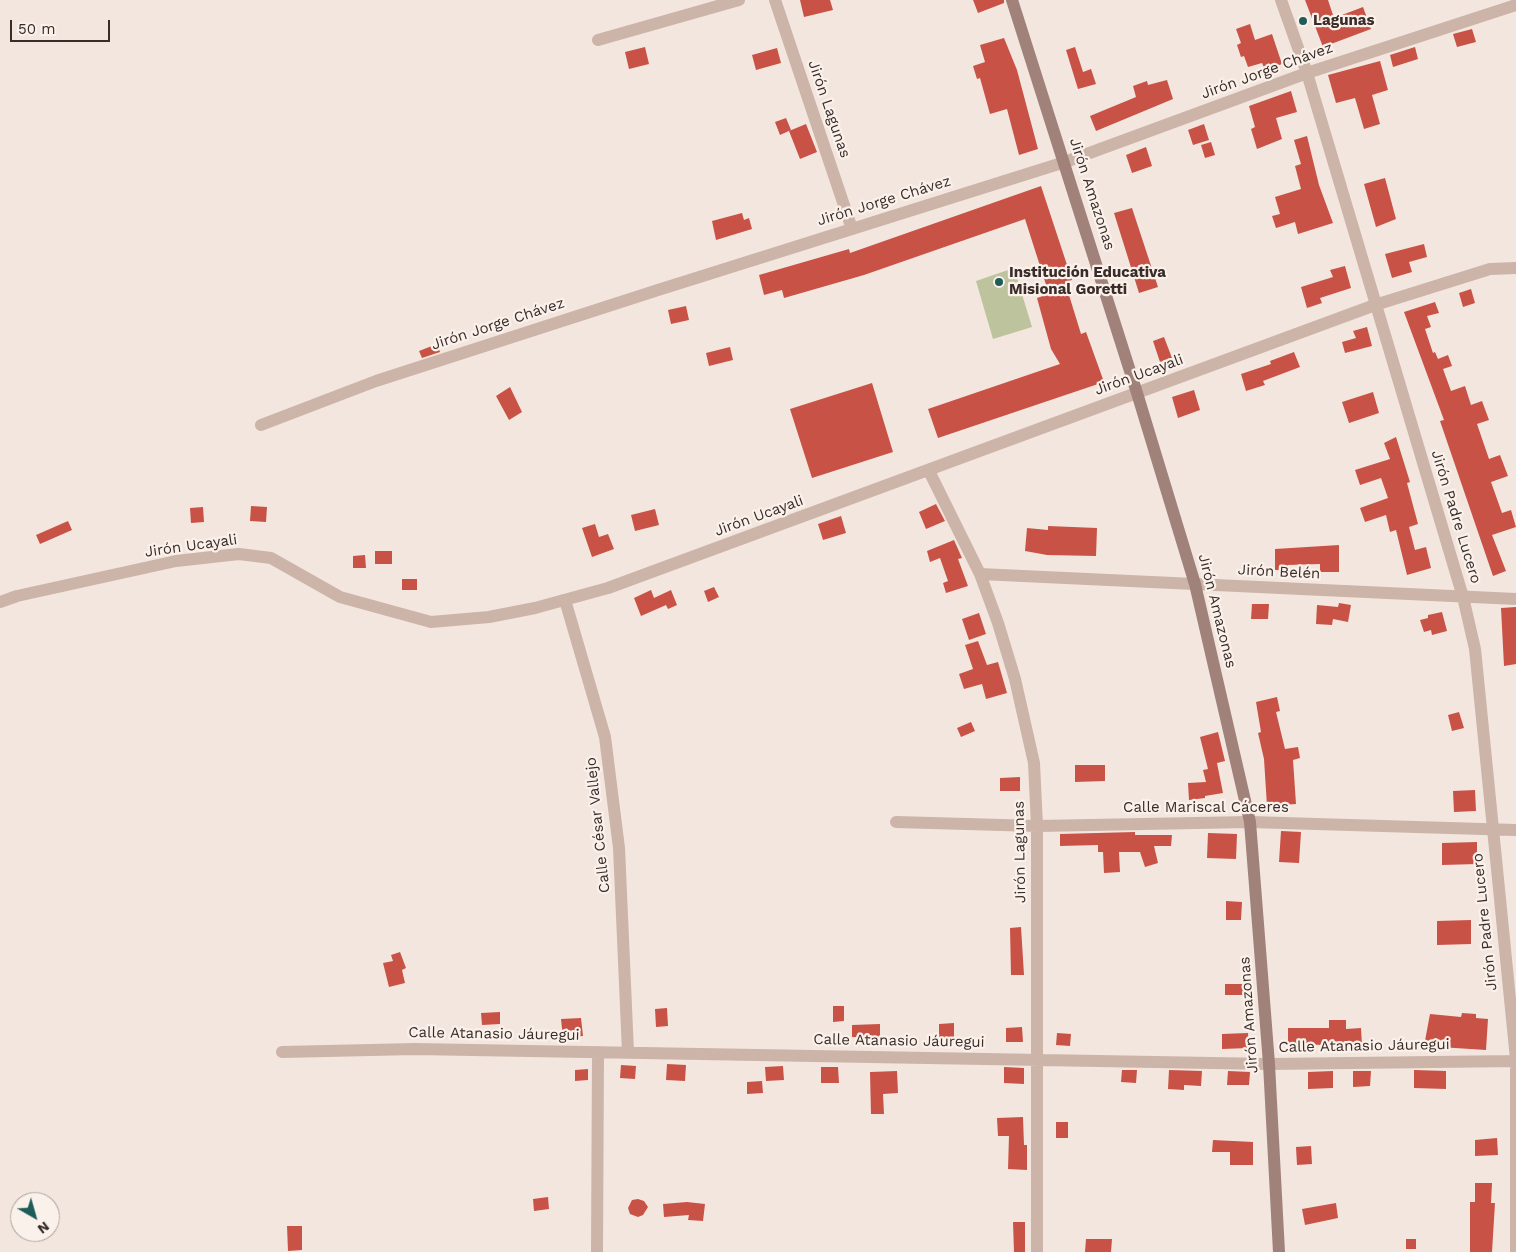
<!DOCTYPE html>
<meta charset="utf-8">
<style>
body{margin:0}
#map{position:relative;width:1516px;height:1252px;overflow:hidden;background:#f3e6de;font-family:"Work Sans",sans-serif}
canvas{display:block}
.north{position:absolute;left:10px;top:1192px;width:50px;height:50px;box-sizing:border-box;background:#fbf1eb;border:1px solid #ada29d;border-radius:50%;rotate:142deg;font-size:14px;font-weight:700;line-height:20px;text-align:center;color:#392c29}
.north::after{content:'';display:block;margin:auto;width:18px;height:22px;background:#1d5c57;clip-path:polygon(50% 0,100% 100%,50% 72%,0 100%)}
.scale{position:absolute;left:10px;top:20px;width:100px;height:22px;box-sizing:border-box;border:2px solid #392c29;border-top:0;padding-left:6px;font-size:15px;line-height:18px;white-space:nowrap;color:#392c29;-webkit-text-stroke:4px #fbf1eb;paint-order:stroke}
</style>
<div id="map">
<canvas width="1516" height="1252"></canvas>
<div class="north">N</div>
<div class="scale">50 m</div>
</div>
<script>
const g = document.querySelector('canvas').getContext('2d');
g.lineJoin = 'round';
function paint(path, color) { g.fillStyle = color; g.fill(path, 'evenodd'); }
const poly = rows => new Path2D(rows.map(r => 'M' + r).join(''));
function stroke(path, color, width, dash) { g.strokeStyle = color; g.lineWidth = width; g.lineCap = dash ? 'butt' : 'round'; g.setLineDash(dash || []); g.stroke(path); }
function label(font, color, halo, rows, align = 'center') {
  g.font = font + ' "Work Sans",sans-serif'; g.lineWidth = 4.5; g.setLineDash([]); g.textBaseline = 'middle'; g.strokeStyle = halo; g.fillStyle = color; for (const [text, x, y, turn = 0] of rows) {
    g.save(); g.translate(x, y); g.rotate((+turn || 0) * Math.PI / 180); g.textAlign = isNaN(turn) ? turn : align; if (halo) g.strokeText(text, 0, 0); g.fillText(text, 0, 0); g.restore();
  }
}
const green = poly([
 [1014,268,1032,327,993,339,976,281]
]);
const building = poly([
 [800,0,830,0,833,10,804,17],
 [973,0,1004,0,1004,3,978,13],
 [1305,0,1328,0,1334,18,1363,7,1371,29,1323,47],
 [1250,24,1255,40,1272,34,1282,64,1265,70,1262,63,1248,67,1244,56,1241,57,1237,45,1241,43,1236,29],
 [1472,29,1476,42,1457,47,1453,34],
 [1004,38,1017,70,1038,149,1019,155,1007,109,990,114,980,78,977,79,973,66,985,62,980,45],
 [645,47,649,64,629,69,625,52],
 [1075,47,1083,72,1091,69,1096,84,1078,89,1066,50],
 [1415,47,1418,59,1393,67,1390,55],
 [777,48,781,63,756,70,752,55],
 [1380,61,1388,90,1372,95,1380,124,1364,129,1355,98,1336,103,1328,75],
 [1167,80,1173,99,1096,131,1090,116,1136,97,1133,86,1147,81,1148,85],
 [1291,91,1297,112,1276,118,1282,139,1257,149,1251,129,1255,127,1249,106],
 [786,118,791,130,780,135,775,122],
 [806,124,817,152,800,159,789,131],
 [1204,124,1209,140,1193,145,1188,130],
 [1307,136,1319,185,1333,223,1298,234,1295,222,1276,228,1272,216,1280,214,1275,197,1301,189,1295,166,1301,164,1294,140],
 [1211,142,1215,155,1205,158,1201,145],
 [1146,147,1152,166,1132,173,1126,155],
 [1385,178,1396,219,1376,227,1364,184],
 [1041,186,1072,280,1065,282,1081,334,1086,332,1104,382,938,438,928,409,1060,364,1051,349,1037,298,1049,294,1025,219,864,275,784,298,782,290,764,295,759,275,849,249,850,253],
 [1132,208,1158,287,1139,293,1114,213],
 [742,213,744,220,749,218,752,229,716,240,712,221],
 [1424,244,1427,257,1409,262,1412,272,1392,278,1385,254],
 [1345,266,1351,288,1320,298,1322,303,1307,308,1301,287,1333,277,1330,270],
 [1471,289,1475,303,1463,307,1459,293],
 [1435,302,1439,313,1427,316,1431,327,1425,329,1433,353,1435,352,1438,359,1448,355,1452,366,1443,369,1451,391,1465,386,1471,405,1482,401,1489,420,1477,424,1489,459,1500,455,1508,476,1491,482,1502,513,1511,510,1516,527,1492,535,1506,571,1493,576,1440,421,1444,420,1404,312],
 [686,306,689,320,671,324,668,310],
 [1367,327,1372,346,1345,353,1342,342,1356,338,1353,331],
 [1164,337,1172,358,1160,362,1153,341],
 [437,344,440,352,422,358,419,351],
 [730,347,733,360,709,366,706,353],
 [1294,352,1300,367,1263,381,1265,385,1246,391,1241,374,1271,364,1270,361],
 [872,383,893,452,812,478,790,409],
 [510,387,522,412,509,420,496,396],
 [1194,390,1200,410,1178,418,1172,397],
 [1373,392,1379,413,1349,423,1342,402],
 [1396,437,1410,482,1407,483,1418,524,1409,527,1415,550,1426,547,1431,568,1407,575,1396,530,1390,532,1386,515,1365,522,1360,508,1388,498,1381,478,1360,485,1355,470,1390,459,1384,443],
 [936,504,945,521,926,529,919,512],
 [251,506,267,507,266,522,250,521],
 [203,507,204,522,191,523,190,508],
 [655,509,659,525,635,531,631,515],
 [841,516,846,533,823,540,818,524],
 [68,521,72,530,40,544,36,535],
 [595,524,599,537,608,534,614,549,592,557,582,528],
 [1048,526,1097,528,1096,556,1047,555,1025,551,1027,528,1048,530],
 [954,540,962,558,958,559,968,586,946,593,943,583,948,581,940,558,930,562,927,551],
 [1339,545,1339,572,1320,572,1320,564,1288,565,1288,570,1275,570,1275,549],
 [375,551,392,551,392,564,375,564],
 [365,555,366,568,353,568,353,556],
 [402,579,417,579,417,590,402,590],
 [714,587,719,597,708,602,704,591],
 [651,590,654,598,671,590,677,605,668,609,666,605,641,616,634,598],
 [1339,603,1351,605,1348,622,1333,619,1332,625,1316,624,1317,605,1338,607],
 [1252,604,1269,604,1268,619,1251,619],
 [1516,607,1516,664,1504,666,1501,608],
 [1442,612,1447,631,1432,635,1431,630,1424,632,1420,620,1428,618,1428,615],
 [979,613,986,634,969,640,962,619],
 [978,641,987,665,998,662,1007,693,986,699,982,684,964,689,959,674,973,669,965,645],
 [1277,697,1280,711,1276,712,1285,749,1298,747,1300,758,1293,760,1296,804,1267,806,1264,759,1258,733,1261,732,1256,702],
 [1459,712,1464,728,1452,731,1448,715],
 [971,722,975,731,961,737,957,728],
 [1218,732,1225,761,1217,763,1223,793,1205,796,1205,798,1189,800,1188,783,1206,782,1203,770,1208,769,1200,737],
 [1075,765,1105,765,1105,781,1075,782],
 [1020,777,1020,791,1000,791,1000,778],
 [1475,790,1476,811,1454,812,1453,791],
 [1281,831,1301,832,1299,863,1279,862],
 [1135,832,1135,835,1172,835,1171,846,1154,846,1158,863,1145,867,1140,852,1119,852,1120,872,1104,873,1103,852,1098,852,1098,845,1060,846,1060,834],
 [1208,833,1237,834,1236,859,1207,858],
 [1477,842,1477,864,1442,865,1442,843],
 [1226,901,1242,902,1241,920,1226,920],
 [1471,920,1471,944,1437,945,1437,921],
 [1021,927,1024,975,1011,975,1010,928],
 [400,952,406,968,402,970,405,983,389,987,383,963,393,961,391,955],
 [1225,984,1246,984,1246,995,1225,995],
 [833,1006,844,1006,844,1021,833,1022],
 [667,1008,668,1026,656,1027,655,1009],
 [500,1012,500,1024,482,1025,481,1013],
 [1462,1013,1476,1014,1476,1018,1488,1019,1486,1050,1424,1046,1430,1014,1461,1017],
 [581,1018,583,1036,563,1038,561,1019],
 [1329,1020,1346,1020,1346,1029,1361,1028,1362,1046,1288,1044,1288,1028,1329,1028],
 [954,1023,954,1039,939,1039,939,1024],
 [880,1024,880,1038,852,1037,852,1025],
 [1022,1027,1023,1042,1006,1042,1006,1028],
 [1057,1033,1071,1034,1070,1046,1056,1045],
 [1248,1033,1249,1048,1222,1049,1222,1034],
 [667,1064,686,1065,685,1081,666,1080],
 [621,1065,636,1066,635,1079,620,1078],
 [783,1066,784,1080,766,1081,765,1067],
 [821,1067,838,1067,839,1083,821,1083],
 [1004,1067,1024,1068,1024,1084,1004,1083],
 [588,1069,588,1080,575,1081,575,1070],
 [1122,1070,1137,1070,1136,1083,1121,1082],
 [1169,1070,1202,1071,1201,1086,1184,1085,1184,1090,1168,1089],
 [1414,1070,1446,1071,1446,1089,1414,1088],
 [897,1071,898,1093,883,1094,884,1114,871,1114,870,1072],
 [1228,1071,1250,1072,1249,1085,1227,1085],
 [1333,1071,1333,1088,1308,1089,1308,1072],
 [1353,1071,1371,1071,1370,1086,1353,1087],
 [762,1081,763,1093,747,1094,747,1082],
 [1023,1117,1024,1145,1027,1145,1027,1170,1008,1169,1009,1136,998,1136,997,1118],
 [1056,1122,1068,1122,1068,1138,1056,1138],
 [1497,1138,1498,1155,1475,1156,1475,1140],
 [1213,1140,1253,1142,1253,1165,1230,1165,1230,1152,1212,1152],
 [1311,1146,1312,1164,1297,1165,1296,1147],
 [1475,1183,1492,1183,1491,1203,1495,1203,1492,1252,1470,1252,1470,1202,1475,1202],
 [548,1197,549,1209,534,1211,533,1199],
 [638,1199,644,1201,648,1207,643,1215,638,1217,630,1214,628,1208,632,1200],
 [687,1202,705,1204,703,1221,688,1220,689,1215,664,1217,663,1204],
 [1336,1203,1338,1218,1305,1225,1302,1209],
 [1013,1222,1025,1222,1025,1252,1014,1252],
 [287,1226,302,1226,302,1250,288,1251],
 [1086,1239,1112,1239,1111,1252,1085,1252],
 [1406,1239,1416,1239,1416,1249,1406,1249]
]);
const street = poly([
 [775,0,852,229],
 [1281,0,1307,73,1463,597,1475,649,1516,1059],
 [598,40,739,0],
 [261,425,376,381,658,290,1065,162,1307,73,1516,5],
 [929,471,980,574,998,623,1015,679,1034,763,1037,826,1037,1252],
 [980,574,1516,599],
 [565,600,605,737,619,848,628,1052],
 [0,602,17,596,176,561,239,554,271,558,340,597,431,622,489,617,535,608,608,588,1375,305,1490,269,1516,268],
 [896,822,1037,826,1250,822,1516,830],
 [282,1052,415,1049,1269,1064,1516,1061],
 [597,1252,598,1052],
 [1516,1252,1516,1070]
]);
const secondary = poly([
 [1012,0,1137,393,1195,584,1250,822,1269,1064,1279,1252]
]);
const markers = [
 [1303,21,5,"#1d5c57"],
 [999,282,5,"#1d5c57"]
];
const poiNames = [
 ["Lagunas",1313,21],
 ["Institución Educativa",1009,273],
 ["Misional Goretti",1009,290]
];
const streetNames = [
 ["Jirón Jorge Chávez",1267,71,-20],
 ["Jirón Lagunas",829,109,71],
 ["Jirón Amazonas",1092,194,72],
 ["Jirón Jorge Chávez",884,201,-17],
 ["Jirón Jorge Chávez",498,324,-18],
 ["Jirón Ucayali",1139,375,-20],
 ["Jirón Ucayali",759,516,-20],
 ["Jirón Padre Lucero",1456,517,73],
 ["Jirón Ucayali",191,546,-8],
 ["Jirón Belén",1279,572,3],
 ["Jirón Amazonas",1217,611,76],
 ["Calle Mariscal Cáceres",1206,808],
 ["Calle César Vallejo",598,825,-96],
 ["Jirón Lagunas",1020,852,-91],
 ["Jirón Padre Lucero",1485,922,-96],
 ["Jirón Amazonas",1249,1015,-94],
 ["Calle Atanasio Jáuregui",494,1034,1],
 ["Calle Atanasio Jáuregui",899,1041,1],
 ["Calle Atanasio Jáuregui",1364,1046,-1]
];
paint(green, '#bcc39d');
paint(building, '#c95246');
stroke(street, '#ccb4a9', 12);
stroke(secondary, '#a0827a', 12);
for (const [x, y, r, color] of markers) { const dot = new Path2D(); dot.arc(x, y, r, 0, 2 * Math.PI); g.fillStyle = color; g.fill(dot); stroke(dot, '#fbf1eb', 2); }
label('bold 15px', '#392c29', '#fbf1eb', poiNames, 'left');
label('15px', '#392c29', '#fbf1eb', streetNames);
</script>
